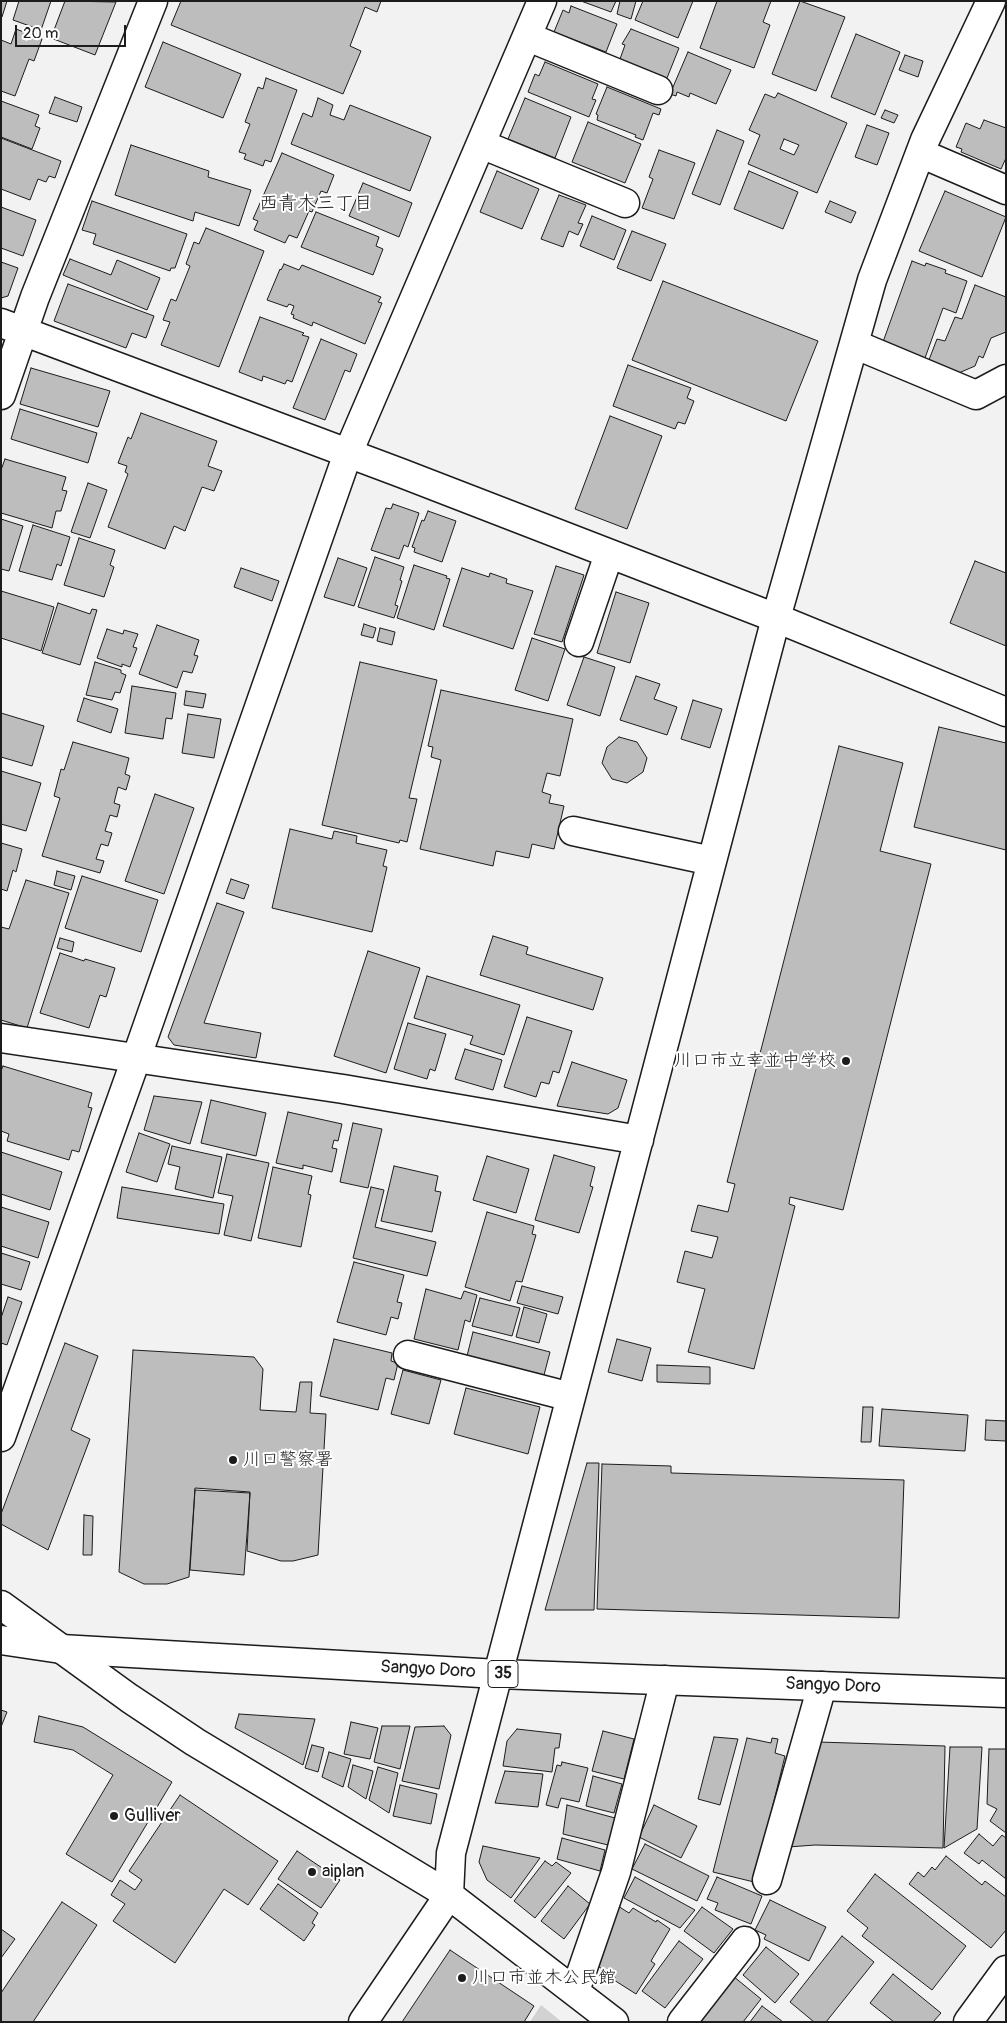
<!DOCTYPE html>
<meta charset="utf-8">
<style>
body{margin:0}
#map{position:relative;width:1007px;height:2023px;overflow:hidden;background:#f2f2f2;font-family:Pangolin,sans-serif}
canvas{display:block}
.frame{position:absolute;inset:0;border:2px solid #1c1c1c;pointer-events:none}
.scale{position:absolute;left:15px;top:25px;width:111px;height:22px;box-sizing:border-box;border:2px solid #1c1c1c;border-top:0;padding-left:6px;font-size:15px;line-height:18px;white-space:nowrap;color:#1c1c1c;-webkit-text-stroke:4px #fff;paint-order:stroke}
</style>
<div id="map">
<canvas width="1007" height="2023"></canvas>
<div class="frame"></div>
<div class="scale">20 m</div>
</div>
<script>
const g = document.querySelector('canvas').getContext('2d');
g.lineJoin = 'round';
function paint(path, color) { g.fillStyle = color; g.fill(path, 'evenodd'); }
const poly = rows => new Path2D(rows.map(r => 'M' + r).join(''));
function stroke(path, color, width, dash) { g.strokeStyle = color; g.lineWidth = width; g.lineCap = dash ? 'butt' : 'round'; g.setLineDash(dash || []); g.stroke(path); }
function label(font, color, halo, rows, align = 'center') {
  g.font = font + ' Pangolin,"Klee One",sans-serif'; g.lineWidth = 4; g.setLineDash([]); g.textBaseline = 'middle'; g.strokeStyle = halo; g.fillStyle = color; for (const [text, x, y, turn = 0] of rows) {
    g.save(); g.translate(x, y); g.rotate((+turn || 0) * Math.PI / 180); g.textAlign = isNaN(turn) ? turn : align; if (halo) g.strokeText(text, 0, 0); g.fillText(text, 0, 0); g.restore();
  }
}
const green = poly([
 [541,2005,562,2022,530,2022]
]);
const building = poly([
 [1,1,7,1,2,17,1,17,1,1],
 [19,1,51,1,41,30,13,20,19,1],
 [65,1,116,2,95,55,51,38,65,1],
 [181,1,381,1,377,12,365,7,350,46,361,51,343,94,171,25,181,1],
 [581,1,616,1,611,12,581,1],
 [620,1,636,1,631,19,617,14,620,1],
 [643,1,693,1,678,38,635,20,643,1],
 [717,1,771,1,763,22,770,25,754,68,700,48,717,1],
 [800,1,845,17,816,91,772,74,800,1],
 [571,6,617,24,606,52,554,32,563,10,569,13,571,6],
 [16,29,42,39,34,61,29,59,15,96,1,91,1,40,11,44,16,29],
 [631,29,679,48,667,78,620,59,625,45,622,44,631,29],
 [856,34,900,52,875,115,831,97,856,34],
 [163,42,241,74,223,118,145,87,163,42],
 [688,52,731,70,716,104,690,93,689,97,677,92,676,96,670,94,688,52],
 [905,55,923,61,918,77,899,70,905,55],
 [545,62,598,84,592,99,596,100,589,117,528,92,535,74,539,76,545,62],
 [266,78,297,90,271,162,265,160,263,166,244,159,246,154,239,152,250,124,245,122,258,87,263,89,266,78],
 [607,87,661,109,659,115,653,113,643,140,635,137,636,135,597,120,598,115,596,114,607,87],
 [778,93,847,123,817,193,748,164,760,135,749,130,765,94,775,98,778,93],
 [784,139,799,145,794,155,780,149,784,139],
 [55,97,82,107,77,122,49,113,55,97],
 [318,98,333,105,330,115,344,120,350,105,431,137,410,191,291,144,303,113,312,117,318,98],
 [525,98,571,117,555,158,508,139,525,98],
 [1,101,39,115,35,126,40,128,32,149,1,137,1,101],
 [885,110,898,115,894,123,881,118,885,110],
 [984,120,1006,128,1006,158,1001,169,961,152,962,149,956,147,966,123,980,129,984,120],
 [588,122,641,144,625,183,572,162,588,122],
 [867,125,889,133,877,165,855,157,867,125],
 [717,130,744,141,720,205,692,194,717,130],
 [1,138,61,161,55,178,49,176,46,182,38,179,30,200,1,189,1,138],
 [131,145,209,171,208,177,251,190,239,226,195,212,193,221,115,195,131,145],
 [659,150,695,163,674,219,642,208,653,179,649,177,659,150],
 [282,153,334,175,327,193,321,191,312,212,309,211,297,238,289,235,285,243,254,230,258,221,253,219,282,153],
 [497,171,539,189,522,229,480,212,497,171],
 [749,171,798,192,783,229,734,209,749,171],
 [363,183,412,203,399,237,349,216,363,183],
 [945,191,1006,217,982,277,919,251,945,191],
 [559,195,586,205,578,223,583,224,578,235,569,231,563,247,541,239,559,195],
 [92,201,187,234,175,268,171,268,170,271,93,244,96,234,82,230,92,201],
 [830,201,856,212,851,223,825,212,830,201],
 [1,207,36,220,23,256,1,248,1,207],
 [316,212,379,237,376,246,383,249,373,275,301,247,316,212],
 [592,216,626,230,614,260,580,246,592,216],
 [206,228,264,251,219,367,161,345,170,322,163,320,171,299,176,301,190,266,186,264,194,242,199,244,206,228],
 [632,231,666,244,651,281,617,268,632,231],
 [70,259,111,275,117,260,160,278,147,310,63,275,70,259],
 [912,261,925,266,926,263,946,270,945,273,967,281,956,313,943,308,925,358,883,342,912,261],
 [1,262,18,268,8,296,1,298,1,262],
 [284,264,299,270,302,265,381,297,378,302,382,303,365,344,313,322,312,326,293,318,294,315,291,314,294,306,289,304,287,307,267,300,280,269,281,270,284,264],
 [663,281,818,341,786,421,632,360,663,281],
 [68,284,154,316,146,338,132,333,126,348,54,321,68,284],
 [975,285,1006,297,1006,332,991,338,983,358,979,356,975,366,954,375,927,365,937,339,945,341,955,317,962,319,975,285],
 [260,317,304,333,302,335,309,337,292,382,287,380,285,384,263,376,262,381,239,372,260,317],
 [321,339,357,354,350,372,345,370,325,420,293,408,321,339],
 [628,365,691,388,687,398,694,401,685,424,678,422,675,429,613,406,628,365],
 [31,368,110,391,98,427,20,404,31,368],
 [20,409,97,433,88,463,11,439,20,409],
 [141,413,217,441,208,466,222,471,214,491,202,487,185,531,174,526,165,549,108,527,128,474,125,472,127,466,118,463,128,437,131,439,141,413],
 [610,416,662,436,627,529,575,509,610,416],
 [5,459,66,477,62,490,67,491,61,511,56,511,52,528,1,513,1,470,5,459],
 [88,483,107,490,90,538,71,532,88,483],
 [393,504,419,513,408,547,404,545,399,559,371,550,386,508,391,509,393,504],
 [428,511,456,521,442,562,414,552,415,548,412,547,422,520,424,521,428,511],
 [1,519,23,526,9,571,1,569,1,519],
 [33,525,70,537,61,566,57,564,52,580,19,571,33,525],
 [79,538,115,550,110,565,114,567,104,597,64,585,79,538],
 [375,557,404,567,400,580,402,581,395,605,398,606,394,618,358,607,375,557],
 [338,558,367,568,354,606,324,597,338,558],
 [975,561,1006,573,1006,646,950,623,975,561],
 [414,565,447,576,446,578,450,579,434,630,397,618,414,565],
 [556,566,584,575,562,642,534,634,556,566],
 [241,568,279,581,272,601,234,587,241,568],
 [462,568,489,577,490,573,507,579,506,583,533,591,513,649,443,626,462,568],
 [1,591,54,607,41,651,1,638,1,591],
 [616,592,649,603,630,663,597,653,616,592],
 [58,603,90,614,92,609,97,610,80,665,42,653,58,603],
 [364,624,376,628,373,638,361,635,364,624],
 [157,625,199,640,194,655,198,656,192,673,183,671,177,688,139,674,157,625],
 [380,628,395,632,392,645,377,641,380,628],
 [107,629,123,634,124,630,138,634,133,647,137,648,130,667,122,664,122,667,97,658,107,629],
 [532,638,565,649,548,701,515,690,532,638],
 [584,657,615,667,600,716,567,705,584,657],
 [95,662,121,670,121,673,126,675,120,693,115,692,112,700,86,695,95,662],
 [360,662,437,680,409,798,417,799,407,842,400,840,399,843,322,825,360,662],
 [636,676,660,684,654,699,677,707,667,735,620,720,636,676],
 [132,686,176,693,172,719,166,718,163,739,125,733,132,686],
 [441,690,573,719,560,776,547,773,542,792,551,795,549,803,564,806,554,849,532,844,529,858,496,851,493,866,420,849,441,760,431,757,433,747,428,746,441,690],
 [186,691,206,694,203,708,184,705,186,691],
 [84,698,118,709,111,733,77,721,84,698],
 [693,700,722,709,710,748,681,739,693,700],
 [1,713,44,726,32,766,1,757,1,713],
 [188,714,221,719,214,758,182,753,188,714],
 [939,727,1006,743,1006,850,914,827,939,727],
 [619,737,637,742,647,758,643,772,627,783,612,779,602,763,607,747,619,737],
 [73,742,129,758,125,774,130,776,126,790,118,787,114,803,120,805,117,817,110,815,105,831,112,833,108,846,101,844,96,859,104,861,100,873,42,856,60,798,54,796,61,769,64,770,73,742],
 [839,746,903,763,880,851,931,864,843,1210,790,1197,789,1204,795,1206,754,1369,688,1352,705,1289,677,1282,685,1251,712,1258,718,1237,691,1231,698,1205,728,1212,735,1184,727,1182,839,746],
 [1,771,41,783,26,831,1,824,1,771],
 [155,794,194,808,164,894,125,881,155,794],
 [290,829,332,839,334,831,357,836,356,843,387,850,383,866,387,867,372,932,272,908,290,829],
 [1,843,22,849,16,872,13,870,7,891,1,889,1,843],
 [57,871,75,876,71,890,54,885,57,871],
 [82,876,158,900,141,952,65,928,82,876],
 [231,879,249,885,244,899,226,893,231,879],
 [26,880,69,893,27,1028,1,1020,1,927,9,929,26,880],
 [217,903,244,912,204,1023,261,1033,256,1058,174,1045,168,1037,217,903],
 [493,936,528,947,526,954,603,978,593,1010,480,975,493,936],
 [60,938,74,942,72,952,57,948,60,938],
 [368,951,420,968,386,1073,334,1056,368,951],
 [60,953,84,961,85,959,115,968,106,997,100,995,89,1028,40,1013,60,953],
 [427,976,520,1005,504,1055,470,1044,473,1036,414,1018,427,976],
 [527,1017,572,1031,559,1073,553,1071,549,1084,541,1082,536,1097,504,1087,527,1017],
 [408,1023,446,1034,435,1071,430,1069,427,1079,394,1069,408,1023],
 [465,1049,502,1060,493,1090,455,1079,465,1049],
 [572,1062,627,1080,618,1108,608,1114,557,1106,572,1062],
 [3,1066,92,1093,88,1107,92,1108,79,1152,72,1150,69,1160,7,1141,9,1134,1,1131,1,1071,3,1066],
 [154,1096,202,1102,190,1144,144,1130,154,1096],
 [211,1100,266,1113,256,1156,201,1143,211,1100],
 [288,1112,342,1124,338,1141,334,1140,332,1148,337,1149,332,1172,303,1165,303,1169,276,1163,288,1112],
 [353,1123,382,1129,368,1188,340,1182,353,1123],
 [139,1133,170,1144,157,1182,126,1172,139,1133],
 [172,1146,222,1157,213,1198,175,1189,180,1167,168,1164,172,1146],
 [1,1152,62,1172,50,1210,1,1194,1,1152],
 [227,1154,269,1163,251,1241,224,1235,233,1196,218,1193,227,1154],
 [554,1155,595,1167,590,1186,593,1187,579,1233,535,1220,554,1155],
 [487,1156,529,1169,516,1213,473,1200,487,1156],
 [394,1166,438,1176,435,1191,441,1192,432,1232,381,1221,394,1166],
 [273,1167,312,1176,308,1194,311,1195,301,1247,258,1238,273,1167],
 [122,1187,224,1204,219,1234,117,1218,122,1187],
 [371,1187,384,1190,375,1227,436,1242,427,1276,353,1258,371,1187],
 [1,1207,49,1222,38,1258,1,1246,1,1207],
 [487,1212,534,1226,532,1234,536,1235,522,1282,516,1281,510,1301,465,1287,487,1212],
 [1,1253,30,1262,21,1290,1,1284,1,1253],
 [354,1262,404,1275,397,1302,402,1303,398,1319,391,1317,386,1335,337,1322,354,1262],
 [522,1286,563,1297,558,1314,517,1303,522,1286],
 [426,1289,461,1299,464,1291,477,1295,470,1322,465,1320,458,1350,414,1339,426,1289],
 [8,1297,22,1302,7,1345,1,1343,1,1318,8,1297],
 [480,1298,520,1308,512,1336,472,1326,480,1298],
 [524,1307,547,1314,539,1343,516,1337,524,1307],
 [473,1332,550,1352,544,1375,467,1356,473,1332],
 [334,1339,392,1353,391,1361,398,1363,394,1380,386,1378,378,1410,320,1396,334,1339],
 [617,1339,651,1348,642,1381,608,1372,617,1339],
 [65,1343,98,1356,71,1430,90,1439,48,1550,1,1524,1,1514,65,1343],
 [133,1350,254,1357,263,1369,260,1410,296,1412,300,1382,312,1382,310,1413,326,1414,318,1555,293,1561,281,1561,247,1551,250,1492,195,1488,189,1577,167,1584,144,1584,119,1572,133,1350],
 [657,1365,710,1367,710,1384,657,1382,657,1365],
 [403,1370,441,1380,429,1424,391,1414,403,1370],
 [466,1388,540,1407,528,1454,454,1434,466,1388],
 [863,1407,873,1407,871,1442,861,1442,863,1407],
 [882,1409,968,1415,965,1451,879,1446,882,1409],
 [986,1420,1006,1421,1006,1441,985,1440,986,1420],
 [587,1463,599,1463,594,1610,545,1610,587,1463],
 [602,1464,671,1466,671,1473,904,1480,899,1618,597,1609,602,1464],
 [195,1490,250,1493,244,1575,190,1570,195,1490],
 [84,1515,93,1516,92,1555,83,1555,84,1515],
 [1,1710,7,1712,1,1727,1,1710],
 [239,1714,315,1719,303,1765,235,1728,239,1714],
 [39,1716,83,1727,172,1782,112,1882,66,1854,113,1775,73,1750,34,1742,39,1716],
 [351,1722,378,1728,370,1759,344,1754,351,1722],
 [382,1726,410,1726,400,1769,374,1762,382,1726],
 [444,1726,451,1735,439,1789,402,1781,415,1727,444,1726],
 [517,1729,561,1734,559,1748,555,1748,552,1772,503,1766,507,1741,517,1729],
 [603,1731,634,1739,624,1779,592,1771,603,1731],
 [714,1737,738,1739,720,1805,698,1799,714,1737],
 [747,1738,771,1743,772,1738,778,1739,775,1753,785,1756,754,1882,713,1872,747,1738],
 [818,1742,945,1746,943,1848,815,1845,788,1847,818,1742],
 [312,1745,324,1748,318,1772,305,1768,312,1745],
 [950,1747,982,1747,977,1829,944,1848,950,1747],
 [989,1749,1006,1749,1006,1833,990,1821,997,1809,987,1804,989,1749],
 [329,1752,351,1759,343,1787,322,1777,329,1752],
 [562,1762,588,1768,579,1802,561,1798,558,1808,546,1805,557,1765,561,1766,562,1762],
 [353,1765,373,1771,366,1799,348,1787,353,1765],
 [378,1767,398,1773,389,1813,369,1800,378,1767],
 [505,1771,543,1774,538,1807,495,1803,505,1771],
 [593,1776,622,1784,614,1813,586,1806,593,1776],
 [400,1785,437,1794,431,1824,393,1816,400,1785],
 [180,1795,278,1861,248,1905,224,1889,175,1963,113,1921,125,1904,111,1895,120,1880,135,1890,142,1880,129,1871,180,1795],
 [567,1805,615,1818,608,1845,563,1834,567,1805],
 [654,1805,697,1826,681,1858,639,1837,654,1805],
 [979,1834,993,1846,1002,1835,1006,1838,1006,1879,982,1860,979,1864,964,1853,979,1834],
 [562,1838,605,1850,600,1871,557,1859,562,1838],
 [645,1844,709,1876,697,1901,632,1869,645,1844],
 [483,1846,540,1858,511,1898,487,1880,479,1862,483,1846],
 [297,1851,340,1880,321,1908,278,1879,297,1851],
 [946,1856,982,1885,985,1881,1006,1897,1006,1930,991,1948,909,1884,918,1872,924,1877,932,1867,935,1870,946,1856],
 [545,1861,552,1866,556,1862,571,1873,535,1918,514,1901,545,1861],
 [875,1874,966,1946,932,1990,862,1936,868,1928,847,1911,875,1874],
 [635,1877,695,1910,680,1928,624,1898,635,1877],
 [717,1877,762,1896,751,1924,715,1910,718,1903,707,1899,717,1877],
 [278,1884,318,1913,312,1923,315,1925,304,1941,260,1909,278,1884],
 [568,1886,590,1904,564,1939,541,1921,568,1886],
 [770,1900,826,1927,809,1961,764,1939,766,1935,755,1930,770,1900],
 [62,1902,97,1925,33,2022,1,2022,1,1993,62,1902],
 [618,1906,629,1913,633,1908,656,1922,657,1920,670,1929,651,1961,655,1964,636,1994,614,1980,615,1977,596,1965,603,1955,599,1952,618,1906],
 [702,1907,733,1929,714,1953,684,1931,702,1907],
 [1,1929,15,1939,1,1958,1,1929],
 [842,1936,874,1962,826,2022,814,2022,790,2002,842,1936],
 [679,1941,703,1959,665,2008,642,1991,679,1941],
 [766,1947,799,1974,775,2003,743,1975,766,1947],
 [450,1950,534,2006,524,2022,402,2022,450,1950],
 [893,1974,941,2013,933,2022,894,2022,870,2003,893,1974],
 [733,1976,761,1999,743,2022,702,2022,699,2019,733,1976],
 [762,2006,783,2022,750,2022,762,2006]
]);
const minor = poly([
 [528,37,658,90],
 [481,144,625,203],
 [920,153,1006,190],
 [1,323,401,473,776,618,1006,712],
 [854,344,976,395,1006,379],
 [1,395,35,297,153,1],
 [579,642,609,554],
 [573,831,712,861],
 [1,1038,343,1089,639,1140],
 [408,1355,571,1397],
 [1,1437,136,1059,348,453,542,1],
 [1,1605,129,1698,195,1742,449,1895,614,2022],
 [767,1880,822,1686],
 [575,1991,616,1872,665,1680],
 [363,2022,449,1895,451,1853,498,1674,776,618,872,280,925,140,991,1],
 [682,2022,745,1941],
 [968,2022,1006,1970]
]);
const major = poly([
 [1,1640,61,1649,498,1674,1006,1693]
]);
const markers = [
 [846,1061,5,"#1c1c1c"],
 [233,1460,5,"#1c1c1c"],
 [114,1816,5,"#1c1c1c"],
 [312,1872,5,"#1c1c1c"],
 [462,1978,5,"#1c1c1c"]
];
const shields = [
 [503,1674,30]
];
const shieldNames = [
 ["35",503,1674]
];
const poiNames = [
 ["川口市立幸並中学校",836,1061,"right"],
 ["川口警察署",243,1460],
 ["Gulliver",124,1816],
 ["aiplan",322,1872],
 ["川口市並木公民館",472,1978]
];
const streetNames = [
 ["Sangyo Doro",428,1670,3],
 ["Sangyo Doro",833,1686,2]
];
const neighbourhoodNames = [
 ["西青木三丁目",316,204]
];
paint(green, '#d2d2d2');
paint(building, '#bdbdbd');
stroke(building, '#1c1c1c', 1);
stroke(minor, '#1c1c1c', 31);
stroke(major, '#1c1c1c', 31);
stroke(minor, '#fff', 28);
stroke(major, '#fff', 28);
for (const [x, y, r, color] of markers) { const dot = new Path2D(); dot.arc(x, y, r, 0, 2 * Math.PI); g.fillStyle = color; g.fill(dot); stroke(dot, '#fff', 2); }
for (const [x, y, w] of shields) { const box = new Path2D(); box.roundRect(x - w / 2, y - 13.5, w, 27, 4); g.fillStyle = '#fff'; g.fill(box); stroke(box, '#1c1c1c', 1); }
label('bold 16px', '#1c1c1c', null, shieldNames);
label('18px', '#1c1c1c', '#fff', poiNames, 'left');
label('18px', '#1c1c1c', '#fff', streetNames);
label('19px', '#1c1c1c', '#fff', neighbourhoodNames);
</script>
